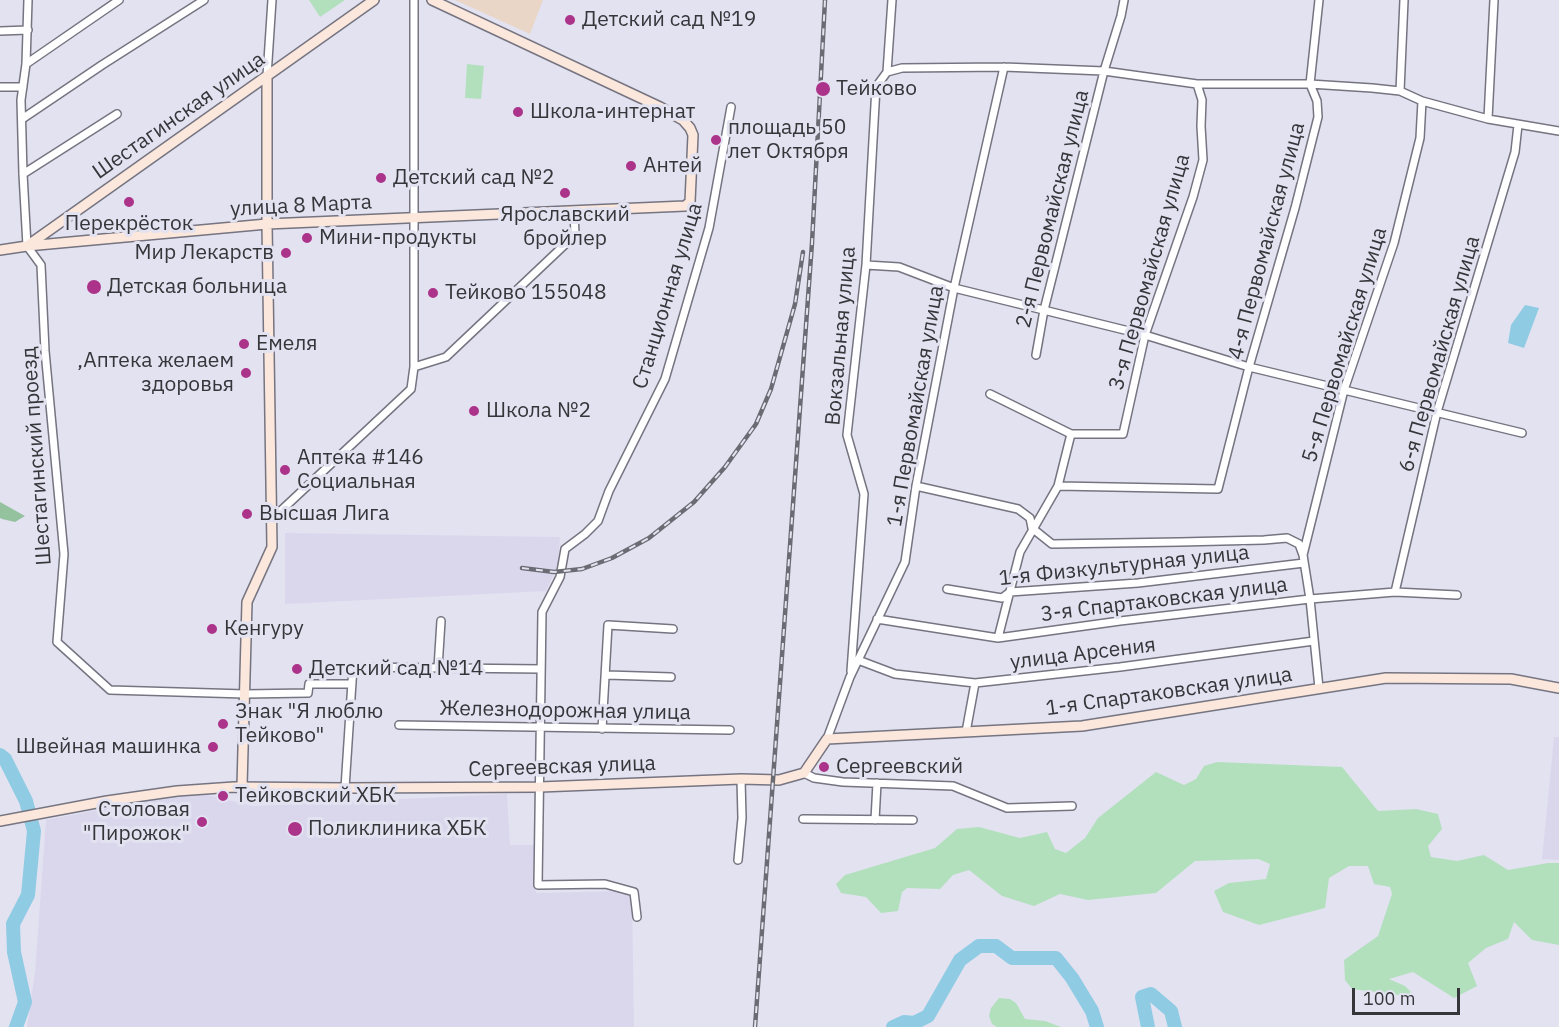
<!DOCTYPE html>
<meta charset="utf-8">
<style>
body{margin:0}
#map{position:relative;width:1559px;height:1027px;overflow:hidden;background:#e3e2f1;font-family:"IBM Plex Sans",sans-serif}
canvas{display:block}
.scale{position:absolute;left:1352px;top:988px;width:108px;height:27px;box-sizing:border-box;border:3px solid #35353a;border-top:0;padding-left:8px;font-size:18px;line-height:21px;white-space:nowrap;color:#35353a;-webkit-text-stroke:4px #e3e2f1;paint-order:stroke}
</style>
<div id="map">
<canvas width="1559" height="1027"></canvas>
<div class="scale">100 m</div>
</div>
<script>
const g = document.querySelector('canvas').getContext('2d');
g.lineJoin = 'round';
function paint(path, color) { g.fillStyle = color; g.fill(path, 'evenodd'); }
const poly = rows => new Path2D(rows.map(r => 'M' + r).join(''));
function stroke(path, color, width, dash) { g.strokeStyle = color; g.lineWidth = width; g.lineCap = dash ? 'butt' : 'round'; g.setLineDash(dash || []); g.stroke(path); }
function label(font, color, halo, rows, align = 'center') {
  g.font = font + ' "IBM Plex Sans",sans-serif'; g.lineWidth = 6; g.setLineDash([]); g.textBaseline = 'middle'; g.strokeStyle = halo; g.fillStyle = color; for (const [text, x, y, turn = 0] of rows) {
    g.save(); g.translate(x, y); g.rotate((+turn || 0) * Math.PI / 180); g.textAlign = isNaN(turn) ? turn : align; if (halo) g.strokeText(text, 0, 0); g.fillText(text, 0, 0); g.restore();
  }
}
const built = poly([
 [285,533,560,537,558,565,546,591,285,604],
 [1554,737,1559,737,1559,860,1542,859],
 [181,794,203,794,253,806,507,794,510,845,534,845,534,877,536,893,623,891,632,897,634,1027,27,1027,35,972,46,820]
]);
const education = poly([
 [455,0,543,0,530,34]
]);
const green = poly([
 [309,0,345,0,320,17],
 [467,64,484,66,481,99,465,98],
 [1217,762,1342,767,1378,811,1416,809,1438,814,1442,829,1428,846,1431,857,1457,861,1484,855,1508,870,1548,863,1559,863,1559,945,1532,940,1514,922,1508,939,1486,948,1468,963,1477,986,1454,998,1413,972,1389,979,1405,986,1411,992,1407,996,1352,989,1345,980,1344,960,1378,936,1392,894,1390,887,1374,884,1368,866,1349,866,1329,878,1325,908,1259,925,1223,912,1214,891,1229,883,1266,879,1270,864,1258,859,1195,861,1156,893,1088,900,1060,894,1034,906,1002,896,969,870,953,875,940,889,907,888,902,892,898,911,881,913,866,897,841,893,836,884,845,875,935,848,957,829,979,827,1020,838,1047,832,1055,849,1066,853,1085,838,1098,818,1156,772,1184,785,1196,779,1204,766],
 [999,998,1010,999,1016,1003,1025,1019,1045,1021,1061,1027,997,1027,992,1024,989,1016,991,1008]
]);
const forest = poly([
 [0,502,25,516,15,522,2,519,0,518]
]);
const water = poly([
 [1525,305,1539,308,1524,348,1508,343,1511,325]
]);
const river = poly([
 [0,755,5,759,26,801,34,831,28,895,13,924,14,952,25,1002,16,1027],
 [893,1027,904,1022,914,1023,928,1016,960,960,979,946,996,946,1012,958,1056,958,1072,978,1092,1011,1097,1027],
 [1148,1027,1142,997,1151,994,1171,1011,1175,1027]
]);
const street = poly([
 [28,0,26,64,21,100,23,174,27,246,41,265,45,351,64,554,57,642,110,690,245,694,308,693,309,684,352,684],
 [0,31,28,30],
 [26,64,119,0],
 [887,72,902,68,1004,67,1104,71,1197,84,1310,84,1372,88,1400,91,1422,101,1488,119,1559,131],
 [267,76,272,0],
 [0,87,23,87],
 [1400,91,1404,0],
 [22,119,102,65,204,0],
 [1488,119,1494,0],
 [23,174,117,114],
 [866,265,899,267,954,288,1145,335,1249,367,1522,433],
 [1036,355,1044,310,1104,71,1121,16,1124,0],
 [414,367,414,0],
 [990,394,1071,434,1123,434,1145,335,1193,197,1203,160,1201,126,1202,100,1197,84],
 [916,486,1018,509,1030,518,1032,528,1052,544,1180,542,1264,540,1287,538,1299,544,1303,555],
 [1058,486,1218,489,1249,367,1295,208,1318,117,1317,101,1310,84,1319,0],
 [272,519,411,389,414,367,446,357,575,235,574,211],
 [947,589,1002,598,1010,592,1138,583,1304,563],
 [1395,592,1437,412,1515,152,1518,125],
 [877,619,998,638,1120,621,1310,599,1395,592,1457,595],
 [998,638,1020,552,1058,486,1071,434],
 [858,660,895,674,975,683,1120,667,1314,641],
 [438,668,441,621],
 [851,671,864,494,847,435,866,265,876,87,887,72,892,0],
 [607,675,671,677],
 [1319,688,1310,599,1303,555,1344,390,1394,243,1420,138,1422,101],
 [399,725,730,730],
 [602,729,608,625,673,629],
 [966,732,975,683],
 [827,739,850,677,905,562,916,486,954,288,1004,67],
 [804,773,814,778,843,782,953,786,1007,808,1072,806],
 [345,788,353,667,541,669],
 [803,819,913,820],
 [875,820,877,783],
 [738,860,742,818,741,779],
 [637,917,634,892,605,884,538,885,542,612,560,577,565,549,585,534,598,521,609,491,665,379,709,228,731,107]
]);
const secondary = poly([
 [27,246,267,224,685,206,690,202,693,135,690,128,683,120,660,107,432,0],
 [0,250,27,246,374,0],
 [242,786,247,602,272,547,267,224,267,76],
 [0,821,107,801,177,791,234,787,345,788,540,787,741,779,779,780,804,773,827,739,1082,726,1386,678,1511,679,1559,688]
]);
const rail = poly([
 [522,568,554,572,582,569,612,558,649,538,694,502,725,467,756,424,771,389,795,304,803,252],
 [755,1027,812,243,825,0]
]);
const markers = [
 [570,20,6,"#ab348a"],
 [823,89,8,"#ab348a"],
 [518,112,6,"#ab348a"],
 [716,140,6,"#ab348a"],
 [631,166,6,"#ab348a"],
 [381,178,6,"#ab348a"],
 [565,193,6,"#ab348a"],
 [129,202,6,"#ab348a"],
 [307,238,6,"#ab348a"],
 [286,253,6,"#ab348a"],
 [94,287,8,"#ab348a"],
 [433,293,6,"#ab348a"],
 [244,344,6,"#ab348a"],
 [246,373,6,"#ab348a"],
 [474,411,6,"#ab348a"],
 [285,470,6,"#ab348a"],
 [247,514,6,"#ab348a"],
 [212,629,6,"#ab348a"],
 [297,669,6,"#ab348a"],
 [223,724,6,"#ab348a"],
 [213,747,6,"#ab348a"],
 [824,767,6,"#ab348a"],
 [223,796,6,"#ab348a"],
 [202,822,6,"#ab348a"],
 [295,829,8,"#ab348a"]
];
const poiNames = [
 ["Детский сад №19",582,20],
 ["Тейково",836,89],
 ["Школа-интернат",530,112],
 ["площадь 50",728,128],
 ["лет Октября",728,152],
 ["Антей",643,166],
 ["Детский сад №2",393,178],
 ["Ярославский",565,215,"center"],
 ["бройлер",565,239,"center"],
 ["Перекрёсток",129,224,"center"],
 ["Мини-продукты",319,238],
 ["Мир Лекарств",274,253,"right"],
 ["Детская больница",107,287],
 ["Тейково 155048",445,293],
 ["Емеля",256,344],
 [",Аптека желаем",234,361,"right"],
 ["здоровья",234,385,"right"],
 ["Школа №2",486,411],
 ["Аптека #146",297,458],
 ["Социальная",297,482],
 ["Высшая Лига",259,514],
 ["Кенгуру",224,629],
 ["Детский сад №14",309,669],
 ["Знак \"Я люблю",235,712],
 ["Тейково\"",235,736],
 ["Швейная машинка",201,747,"right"],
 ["Сергеевский",836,767],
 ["Тейковский ХБК",235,796],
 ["Столовая",190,810,"right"],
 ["\"Пирожок\"",190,834,"right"],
 ["Поликлиника ХБК",308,829]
];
const streetNames = [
 ["Шестагинская улица",179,116,-35],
 ["улица 8 Марта",301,206,-3],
 ["2-я Первомайская улица",1053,209,-76],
 ["4-я Первомайская улица",1267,241,-75],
 ["3-я Первомайская улица",1150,272,-74],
 ["Станционная улица",668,296,-73],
 ["Вокзальная улица",841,336,-85],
 ["5-я Первомайская улица",1345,345,-73],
 ["6-я Первомайская улица",1440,354,-74],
 ["1-я Первомайская улица",916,406,-80],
 ["Шестагинский проезд",37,456,-94],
 ["1-я Физкультурная улица",1124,566,-6],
 ["3-я Спартаковская улица",1164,600,-7],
 ["улица Арсения",1083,654,-7],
 ["1-я Спартаковская улица",1169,692,-8],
 ["Железнодорожная улица",565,711,1],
 ["Сергеевская улица",562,767,-2]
];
paint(built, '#dad7ed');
paint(education, '#e9d6c7');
paint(green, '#b2e0bd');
paint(forest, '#94c29f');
paint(water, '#90cbe4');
stroke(river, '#90cbe4', 14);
stroke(street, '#757480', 10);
stroke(secondary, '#757480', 12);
stroke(street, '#fff', 7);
stroke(secondary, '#fbe7db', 9);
stroke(rail, '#6b6b73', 4.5);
stroke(rail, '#e3e2f1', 2, [7]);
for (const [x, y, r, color] of markers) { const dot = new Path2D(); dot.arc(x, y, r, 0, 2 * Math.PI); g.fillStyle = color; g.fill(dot); stroke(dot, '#e3e2f1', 2); }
label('21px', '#35353a', '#e3e2f1', poiNames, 'left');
label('21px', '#35353a', '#e3e2f1', streetNames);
</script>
